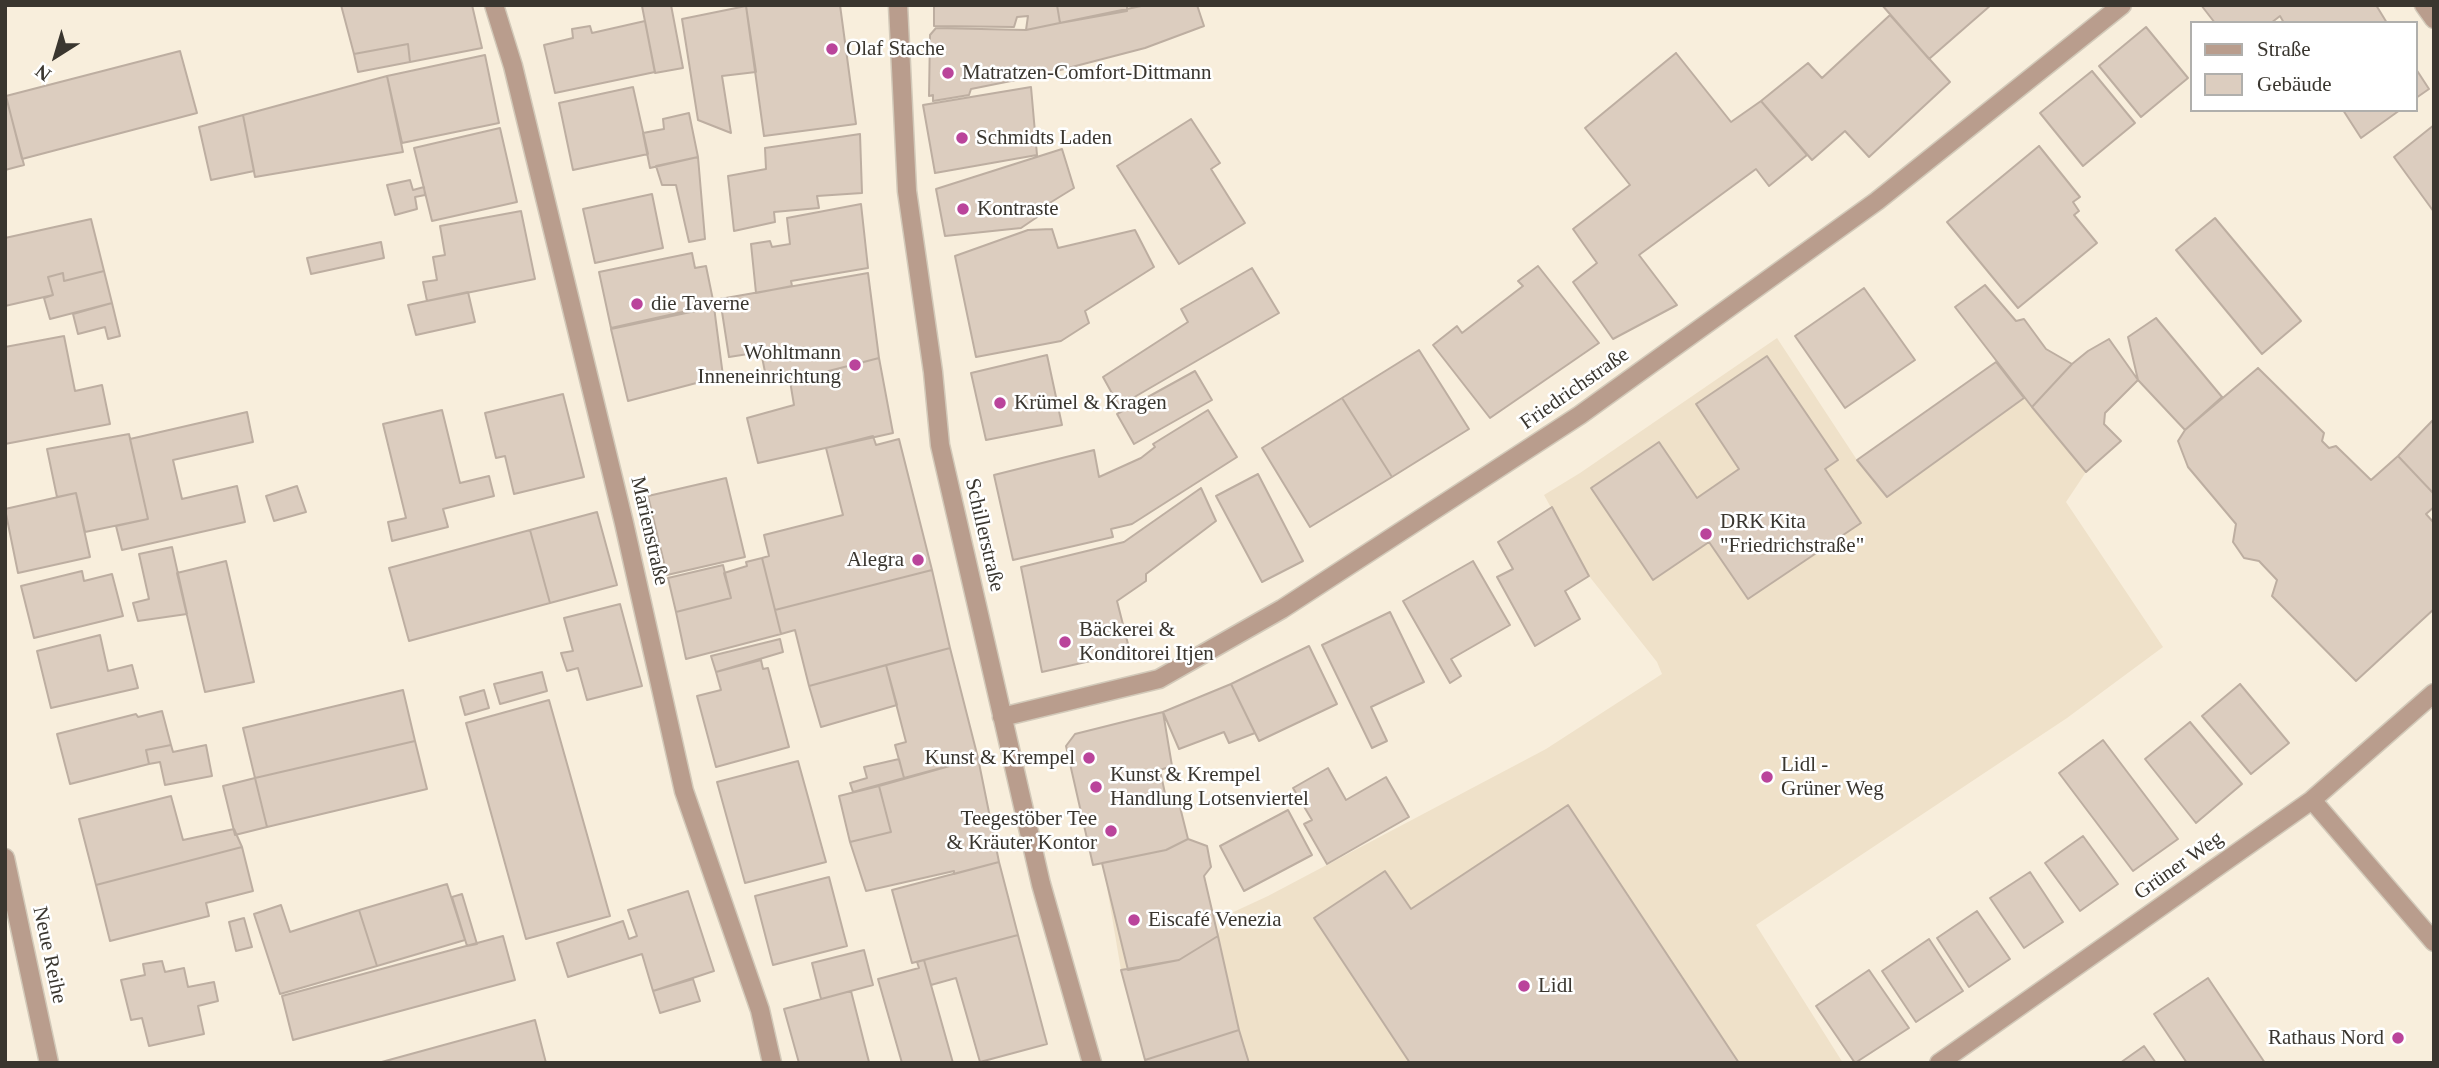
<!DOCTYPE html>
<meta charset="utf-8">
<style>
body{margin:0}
#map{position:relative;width:2439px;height:1068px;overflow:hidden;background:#f8eedc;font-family:"Times New Roman",serif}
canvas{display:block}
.frame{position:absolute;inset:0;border:7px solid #3a362f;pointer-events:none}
.legend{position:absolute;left:2190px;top:21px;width:228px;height:91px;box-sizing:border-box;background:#fff;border:2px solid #b0afac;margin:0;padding:9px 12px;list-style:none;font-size:21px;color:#3a362f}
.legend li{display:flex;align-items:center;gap:14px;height:35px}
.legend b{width:35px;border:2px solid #b0afac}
.north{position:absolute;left:21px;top:21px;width:70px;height:70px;-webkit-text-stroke:5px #fff;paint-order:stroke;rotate:217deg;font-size:19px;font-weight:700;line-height:28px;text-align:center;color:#3a362f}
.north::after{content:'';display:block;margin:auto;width:24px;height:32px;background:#3a362f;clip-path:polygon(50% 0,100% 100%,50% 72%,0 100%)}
</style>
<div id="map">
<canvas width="2439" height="1068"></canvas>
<div class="frame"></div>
<ul class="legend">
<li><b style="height:9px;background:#b99d8d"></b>Straße</li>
<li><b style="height:19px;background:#dccdbf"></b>Gebäude</li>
</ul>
<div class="north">N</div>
</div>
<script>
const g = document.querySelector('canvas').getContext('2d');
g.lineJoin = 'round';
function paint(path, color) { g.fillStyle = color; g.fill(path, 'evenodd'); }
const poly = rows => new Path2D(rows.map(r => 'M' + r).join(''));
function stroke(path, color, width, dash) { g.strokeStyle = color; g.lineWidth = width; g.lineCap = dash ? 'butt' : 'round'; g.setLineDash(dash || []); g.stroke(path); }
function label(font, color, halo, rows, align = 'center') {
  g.font = font + ' "Times New Roman",serif'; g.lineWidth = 5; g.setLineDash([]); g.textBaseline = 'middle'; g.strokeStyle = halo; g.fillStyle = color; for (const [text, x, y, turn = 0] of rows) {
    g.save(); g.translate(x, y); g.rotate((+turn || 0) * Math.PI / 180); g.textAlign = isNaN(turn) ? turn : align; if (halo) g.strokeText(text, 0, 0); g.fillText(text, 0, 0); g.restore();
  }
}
const built = poly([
 [1777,338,1857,460,1887,497,2024,398,2086,472,2066,502,2163,647,2067,718,1756,925,1843,1063,1146,1063,1121,970,1103,864,1093,865,1066,746,1163,712,1172,766,1160,770,1166,803,1178,799,1188,839,1207,846,1211,867,1204,876,1218,934,1227,915,1268,896,1546,749,1662,674,1657,662,1589,576,1544,495,1580,473]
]);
const building = poly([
 [341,5,472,5,482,48,410,62,408,44,354,54,341,5],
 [671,5,683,68,655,73,642,6,671,5],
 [755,5,840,5,856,124,764,136,746,6,755,5],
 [934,5,1057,5,1060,23,1026,30,1028,16,1017,17,1014,27,934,26,934,5],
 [1057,5,1127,5,1127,11,1060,23,1057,5],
 [1146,5,1197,5,1204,26,1145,48,1041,75,971,89,969,95,933,101,933,95,929,96,930,35,936,28,1026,30,1146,5],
 [1882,5,1991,5,1929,59,1882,5],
 [2201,5,2376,5,2387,23,2284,23,2280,16,2271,23,2215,23,2201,5],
 [746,6,756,72,722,76,731,133,698,120,682,19,746,6],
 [1890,15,1950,82,1869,157,1845,131,1812,160,1761,101,1808,63,1822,78,1890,15],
 [645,21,655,72,555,93,544,45,573,38,572,29,590,26,592,33,645,21],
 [2146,27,2188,78,2141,117,2099,66,2146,27],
 [408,44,410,62,358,72,354,54,408,44],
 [180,51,197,113,22,159,6,96,180,51],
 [1676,53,1731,122,1761,101,1807,155,1769,186,1756,169,1639,255,1677,305,1613,339,1573,282,1597,263,1573,229,1630,185,1585,128,1676,53],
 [485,55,499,123,402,143,387,76,485,55],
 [2416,69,2429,89,2416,98,2416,69],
 [2092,71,2135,123,2083,166,2040,113,2092,71],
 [387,76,403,152,255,177,243,115,387,76],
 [633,87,648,154,573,170,559,103,633,87],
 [1031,87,1037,155,935,173,923,105,1031,87],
 [5,93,24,165,5,170,5,93],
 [2343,110,2400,110,2361,138,2343,110],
 [689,113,698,157,650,168,643,133,664,129,663,119,689,113],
 [243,115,254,171,211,180,199,127,243,115],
 [1191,119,1220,163,1211,169,1245,223,1179,264,1117,166,1191,119],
 [2434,125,2434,212,2394,157,2434,125],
 [500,128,517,202,432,221,414,148,500,128],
 [860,134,862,193,817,196,819,208,774,212,775,222,734,231,728,176,766,169,765,148,860,134],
 [2039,146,2080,197,2073,202,2079,211,2074,215,2097,243,2018,308,1947,222,2039,146],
 [1062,149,1074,188,1048,204,1049,209,1021,228,945,236,936,189,1062,149],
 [698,157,705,239,689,242,676,185,662,185,656,166,698,157],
 [410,180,413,190,424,187,425,195,415,197,417,209,395,215,387,185,410,180],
 [652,194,663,248,595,263,583,209,652,194],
 [861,204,868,268,791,281,792,286,756,293,751,244,770,241,772,247,790,244,787,218,861,204],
 [521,211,535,279,427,301,423,282,437,280,433,257,445,255,440,226,521,211],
 [2215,218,2301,321,2262,354,2176,250,2215,218],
 [91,219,104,271,64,281,63,273,48,277,53,295,5,306,5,238,91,219],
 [1052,229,1058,248,1135,230,1154,267,1085,311,1089,323,1061,341,976,357,955,256,1028,230,1052,229],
 [381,242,384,258,311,274,307,258,381,242],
 [692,253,695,268,706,266,714,305,611,328,599,272,692,253],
 [1538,266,1599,343,1490,418,1433,345,1457,326,1462,333,1523,286,1518,281,1538,266],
 [1252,268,1279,313,1119,406,1103,377,1188,322,1181,309,1252,268],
 [104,271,112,303,50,319,44,298,53,295,48,277,63,273,64,281,104,271],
 [868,273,879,358,790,381,789,377,767,382,761,352,729,357,720,299,868,273],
 [1985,285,2016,321,2024,319,2046,349,2072,364,2032,407,1955,307,1985,285],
 [1864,288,1915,360,1845,408,1795,336,1864,288],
 [468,292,475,322,416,335,408,305,468,292],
 [112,303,120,336,108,339,105,327,78,334,73,314,112,303],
 [714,307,723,376,628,401,611,329,714,307],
 [2156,318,2222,397,2185,430,2138,380,2128,337,2156,318],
 [64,336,75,391,102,385,110,424,5,444,5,347,64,336],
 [2109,339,2138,380,2105,413,2104,424,2121,441,2086,472,2032,407,2072,364,2088,351,2109,339],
 [1419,350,1469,429,1392,477,1342,398,1419,350],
 [1047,355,1062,425,986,440,971,373,1047,355],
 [1767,356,1838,460,1825,469,1861,523,1748,599,1709,542,1653,580,1591,488,1659,442,1697,498,1739,469,1696,404,1767,356],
 [879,358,893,433,758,463,747,418,794,405,790,381,879,358],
 [1996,362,2024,398,1887,497,1857,460,1996,362],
 [2258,368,2324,433,2322,441,2329,448,2336,446,2371,480,2398,456,2434,494,2434,507,2426,514,2434,523,2434,609,2356,681,2272,596,2277,580,2259,561,2244,558,2233,542,2236,524,2188,467,2178,441,2185,430,2258,368],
 [1195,371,1212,400,1134,444,1117,414,1195,371],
 [563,394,584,477,514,494,505,456,496,458,485,413,563,394],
 [1342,398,1392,477,1310,527,1262,448,1342,398],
 [442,410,460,483,489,476,494,496,443,509,448,527,392,541,388,522,406,518,383,424,442,410],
 [1208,410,1237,457,1132,524,1111,529,1113,537,1013,560,994,475,1094,450,1099,477,1141,458,1155,447,1153,444,1208,410],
 [247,412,253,442,173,460,182,499,237,486,245,522,122,550,116,526,148,519,130,439,247,412],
 [2434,419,2434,494,2398,456,2434,419],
 [129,434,148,519,85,532,76,493,57,497,47,449,129,434],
 [873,436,876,445,899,439,932,570,775,610,762,558,769,556,764,535,843,515,826,448,873,436],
 [1258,474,1303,561,1262,582,1216,496,1258,474],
 [726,478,745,557,667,575,648,496,726,478],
 [297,486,306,512,274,521,266,496,297,486],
 [1201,488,1216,521,1146,574,1146,581,1117,601,1130,652,1042,672,1021,567,1124,542,1201,488],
 [76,493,90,557,18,573,5,509,76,493],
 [1552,507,1589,576,1565,591,1580,619,1535,646,1497,577,1513,569,1498,542,1552,507],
 [597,512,617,585,550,603,530,530,597,512],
 [530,530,550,603,409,641,389,568,530,530],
 [172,547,187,614,138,621,133,603,149,599,139,554,172,547],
 [762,558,781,634,686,659,676,612,731,598,724,573,747,566,746,562,762,558],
 [226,561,254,682,205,692,177,573,226,561],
 [1473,561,1510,625,1451,659,1461,676,1450,683,1403,601,1473,561],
 [723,565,731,598,676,612,668,578,723,565],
 [932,570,950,648,809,686,795,630,781,634,775,610,932,570],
 [82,571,84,581,112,574,123,616,34,638,21,586,82,571],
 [620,604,642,686,587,700,578,668,567,671,561,653,573,651,564,618,620,604],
 [1390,612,1424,682,1371,707,1387,741,1372,748,1322,645,1390,612],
 [100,635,108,671,132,665,138,688,51,708,37,651,100,635],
 [780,639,783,652,716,672,711,656,780,639],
 [1309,646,1337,704,1259,741,1231,684,1309,646],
 [950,648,978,758,904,778,895,745,906,742,886,665,950,648],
 [761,660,763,669,768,668,789,747,716,767,697,696,721,690,716,672,761,660],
 [886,665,897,705,821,727,809,686,886,665],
 [542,672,547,691,500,704,494,684,542,672],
 [1231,684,1255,733,1229,743,1224,732,1179,749,1163,712,1231,684],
 [2240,684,2289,743,2251,774,2202,716,2240,684],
 [403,690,415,741,255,778,243,728,403,690],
 [484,690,489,708,465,715,460,697,484,690],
 [549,700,610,916,526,939,466,723,549,700],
 [162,711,171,745,146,750,149,764,70,784,57,734,136,714,138,717,162,711],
 [1163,712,1172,766,1160,770,1167,803,1178,799,1188,839,1166,850,1093,865,1066,746,1075,734,1163,712],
 [2190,722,2242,784,2196,823,2145,759,2190,722],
 [2103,740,2178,839,2133,871,2059,773,2103,740],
 [415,741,427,789,267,827,255,778,415,741],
 [171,745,173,752,206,745,212,776,165,785,160,762,149,764,146,750,171,745],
 [978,758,999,862,954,874,954,871,866,891,850,842,891,832,879,786,978,758],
 [899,759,904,778,853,792,850,783,867,778,864,767,899,759],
 [798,761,826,862,745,883,717,782,798,761],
 [1328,768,1346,800,1386,777,1409,817,1327,864,1304,824,1312,820,1293,788,1328,768],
 [255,778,267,827,235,835,223,786,255,778],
 [879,786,891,832,850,842,839,796,879,786],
 [171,796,183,840,234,829,242,847,96,885,79,819,171,796],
 [1568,805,1733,1054,1739,1063,1410,1063,1314,918,1385,871,1411,909,1568,805],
 [1288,810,1312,855,1244,891,1220,846,1288,810],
 [2083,836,2118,884,2080,911,2045,863,2083,836],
 [1188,839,1207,846,1211,867,1204,876,1218,936,1179,960,1128,970,1102,863,1166,850,1188,839],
 [242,847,253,891,206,903,209,916,110,941,96,885,242,847],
 [999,862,1018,935,912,963,892,890,999,862],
 [2030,872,2063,922,2024,948,1990,898,2030,872],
 [829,877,847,946,773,965,755,896,829,877],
 [447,884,465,940,377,966,359,910,447,884],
 [688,891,714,971,653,991,642,954,568,977,557,943,623,921,629,939,637,936,628,910,688,891],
 [462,894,477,944,467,946,452,897,462,894],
 [281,905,290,932,359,910,377,966,280,994,254,914,281,905],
 [1977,911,2010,959,1969,987,1937,938,1977,911],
 [244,918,252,947,236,951,229,922,244,918],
 [1018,935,1047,1044,980,1062,956,978,931,985,924,960,1018,935],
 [503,936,515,980,293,1040,282,996,503,936],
 [1218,936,1239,1030,1145,1060,1121,970,1179,960,1218,936],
 [1929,939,1963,991,1916,1022,1882,971,1929,939],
 [864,950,873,985,821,999,812,963,864,950],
 [924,960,931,985,953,1063,902,1063,878,979,919,968,917,962,924,960],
 [162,961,165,972,184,968,188,987,214,982,218,1001,198,1006,204,1034,149,1046,142,1018,131,1020,121,980,145,975,143,964,162,961],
 [1869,970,1909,1028,1855,1063,1816,1006,1869,970],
 [2208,978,2265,1063,2187,1063,2154,1014,2208,978],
 [693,979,700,1001,660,1013,653,991,693,979],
 [851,991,869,1062,799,1063,784,1009,851,991],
 [535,1020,546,1063,378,1063,535,1020],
 [1239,1030,1249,1063,1146,1063,1145,1060,1239,1030],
 [2144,1046,2156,1063,2120,1063,2144,1046]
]);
const street = poly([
 [494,5,513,66,624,523,684,791,760,1010,772,1063],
 [898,5,907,191,933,372,940,445,1041,884,1092,1063],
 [2424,5,2434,19],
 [1002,717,1159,679,1282,609,1580,415,1877,201,2122,5],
 [2312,800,2434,942],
 [5,858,49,1063],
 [1939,1063,2312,800,2434,693]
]);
const markers = [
 [832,49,7,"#ba449b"],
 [948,73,7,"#ba449b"],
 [962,138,7,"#ba449b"],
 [963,209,7,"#ba449b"],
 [637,304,7,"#ba449b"],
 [855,365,7,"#ba449b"],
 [1000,403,7,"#ba449b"],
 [1706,534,7,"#ba449b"],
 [918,560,7,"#ba449b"],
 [1065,642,7,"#ba449b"],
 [1089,758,7,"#ba449b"],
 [1767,777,7,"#ba449b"],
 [1096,787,7,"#ba449b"],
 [1111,831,7,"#ba449b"],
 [1134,920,7,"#ba449b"],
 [1524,986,7,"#ba449b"],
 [2398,1038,7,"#ba449b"]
];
const poiNames = [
 ["Olaf Stache",846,49],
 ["Matratzen-Comfort-Dittmann",962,73],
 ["Schmidts Laden",976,138],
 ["Kontraste",977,209],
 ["die Taverne",651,304],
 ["Wohltmann",841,353,"right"],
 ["Inneneinrichtung",841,377,"right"],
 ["Krümel & Kragen",1014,403],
 ["DRK Kita",1720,522],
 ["\"Friedrichstraße\"",1720,546],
 ["Alegra",904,560,"right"],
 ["Bäckerei &",1079,630],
 ["Konditorei Itjen",1079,654],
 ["Kunst & Krempel",1075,758,"right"],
 ["Lidl -",1781,765],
 ["Grüner Weg",1781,789],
 ["Kunst & Krempel",1110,775],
 ["Handlung Lotsenviertel",1110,799],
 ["Teegestöber Tee",1097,819,"right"],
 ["& Kräuter Kontor",1097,843,"right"],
 ["Eiscafé Venezia",1148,920],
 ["Lidl",1538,986],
 ["Rathaus Nord",2384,1038,"right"]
];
const streetNames = [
 ["Friedrichstraße",1575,389,-35],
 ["Marienstraße",649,531,77],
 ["Schillerstraße",984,535,77],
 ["Grüner Weg",2179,866,-35],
 ["Neue Reihe",49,955,78]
];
paint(built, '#efe1c9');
paint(building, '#dccdbf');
stroke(building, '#bdaea1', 2);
stroke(street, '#d2c9b9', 21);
stroke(street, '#b99d8d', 18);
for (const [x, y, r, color] of markers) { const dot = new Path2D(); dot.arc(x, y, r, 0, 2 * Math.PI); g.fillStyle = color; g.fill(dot); stroke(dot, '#fff', 2.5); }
label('21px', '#3a362f', '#fff', poiNames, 'left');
label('21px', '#3a362f', '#fff', streetNames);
</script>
